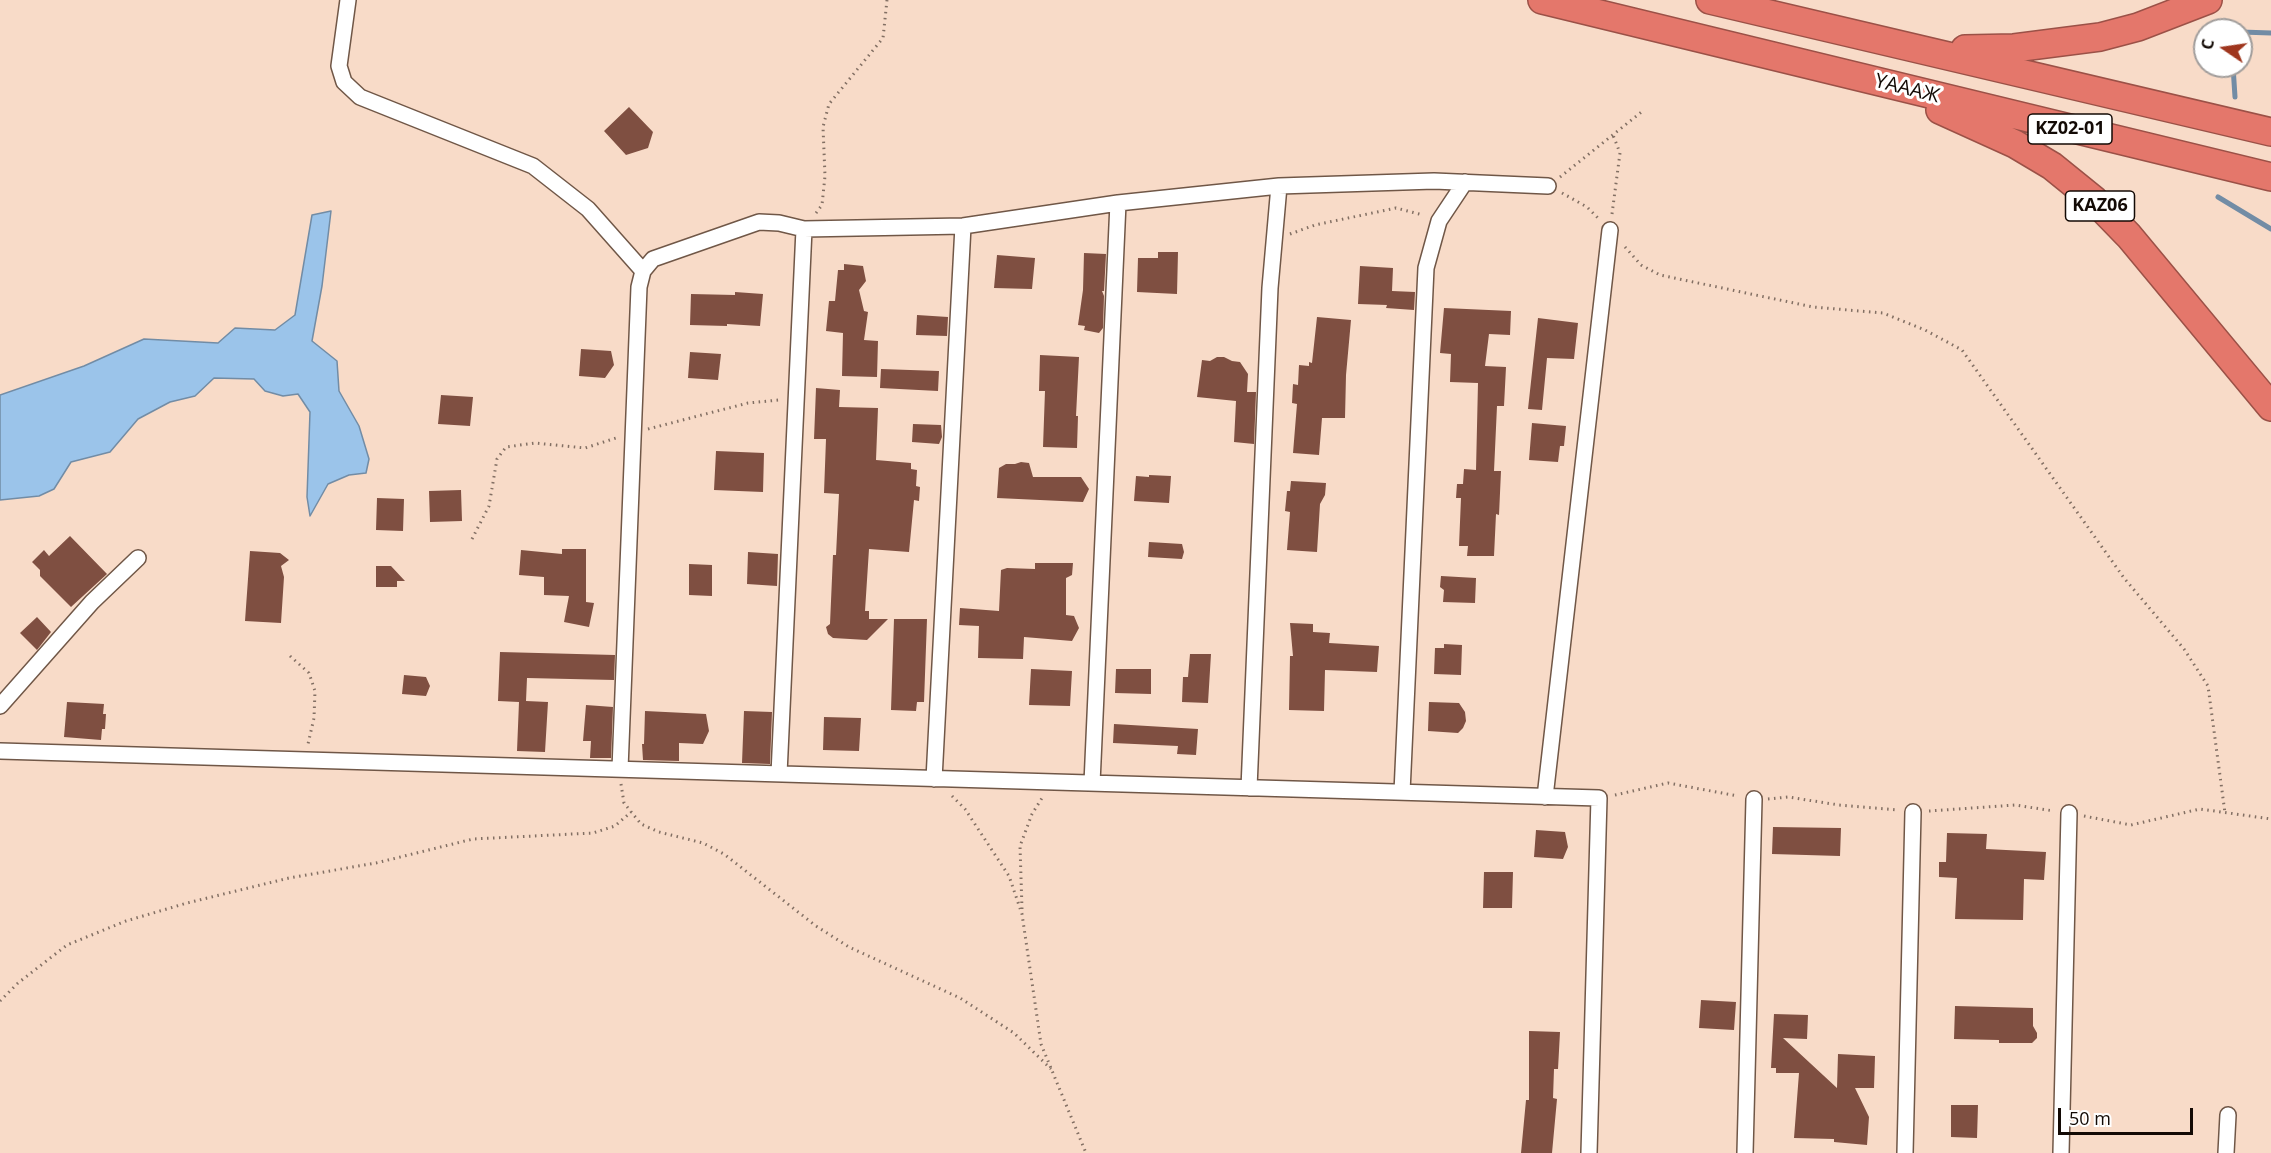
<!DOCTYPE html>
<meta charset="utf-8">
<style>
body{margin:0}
#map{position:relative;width:2271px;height:1153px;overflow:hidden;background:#f8dbc8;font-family:"Open Sans",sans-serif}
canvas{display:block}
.north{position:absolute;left:2193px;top:18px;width:60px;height:60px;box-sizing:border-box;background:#fff;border:2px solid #a19d9b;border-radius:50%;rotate:283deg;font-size:16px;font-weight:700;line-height:24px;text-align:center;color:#130a05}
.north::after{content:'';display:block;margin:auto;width:21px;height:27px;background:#9f361e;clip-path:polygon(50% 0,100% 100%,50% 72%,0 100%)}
.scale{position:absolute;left:2058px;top:1108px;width:135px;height:27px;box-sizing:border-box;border:3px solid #130a05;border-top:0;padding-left:8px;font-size:18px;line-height:21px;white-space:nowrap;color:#130a05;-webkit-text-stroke:4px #fff;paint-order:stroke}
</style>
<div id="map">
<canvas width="2271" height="1153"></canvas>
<div class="north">С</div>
<div class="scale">50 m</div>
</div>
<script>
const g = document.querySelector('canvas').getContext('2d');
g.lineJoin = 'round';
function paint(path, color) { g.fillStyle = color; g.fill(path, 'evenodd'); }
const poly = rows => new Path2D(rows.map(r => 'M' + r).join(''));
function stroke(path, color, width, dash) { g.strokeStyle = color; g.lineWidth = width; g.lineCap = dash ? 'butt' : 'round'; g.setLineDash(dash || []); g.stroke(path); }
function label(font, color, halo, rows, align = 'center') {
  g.font = font + ' "Open Sans",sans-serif'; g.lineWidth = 6; g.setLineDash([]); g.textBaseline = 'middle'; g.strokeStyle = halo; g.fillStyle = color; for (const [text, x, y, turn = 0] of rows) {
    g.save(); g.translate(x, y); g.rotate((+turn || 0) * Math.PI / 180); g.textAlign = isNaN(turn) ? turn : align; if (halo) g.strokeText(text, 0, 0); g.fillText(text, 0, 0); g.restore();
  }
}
const water = poly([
 [331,211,322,286,312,341,337,361,339,391,359,426,369,459,366,473,349,475,328,484,310,516,307,497,310,412,298,394,283,396,265,391,254,379,214,378,195,396,170,402,138,419,110,452,71,462,54,489,39,496,0,500,0,395,84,366,144,339,218,343,235,328,275,330,295,315,312,215,331,211]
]);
const stream = poly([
 [2225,21,2230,30],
 [2241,32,2271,33],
 [2233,66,2235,97],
 [2218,197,2271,229]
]);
const building = poly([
 [629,107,653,132,648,148,626,155,604,131],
 [1158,252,1178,252,1177,294,1137,292,1138,258,1158,258],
 [1084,253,1106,254,1104,291,1102,291,1104,296,1103,328,1099,333,1084,330,1085,326,1078,325,1083,290],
 [997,255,1035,258,1032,289,994,288],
 [844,264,863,266,866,281,859,290,864,311,868,312,864,340,878,341,877,377,842,376,843,333,826,331,829,301,835,301,838,270,844,270],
 [1360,266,1393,268,1392,291,1415,292,1414,310,1386,308,1387,305,1358,304],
 [735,292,763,294,760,326,727,324,727,326,690,325,691,294,735,295],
 [1444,308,1511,311,1510,335,1489,334,1485,366,1506,367,1504,406,1497,406,1494,471,1501,471,1499,515,1496,514,1494,556,1467,556,1468,546,1459,546,1461,498,1456,498,1457,484,1463,484,1464,469,1476,470,1478,383,1450,382,1451,354,1440,353],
 [917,315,948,317,947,336,916,335],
 [1317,317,1351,320,1346,375,1345,418,1322,418,1319,455,1293,453,1297,404,1292,403,1293,384,1298,385,1299,365,1309,366,1309,362,1312,363],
 [1538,318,1578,323,1574,359,1547,358,1542,410,1528,409],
 [581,349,611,351,614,365,605,378,579,376],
 [690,352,721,354,718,380,688,378],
 [1040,355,1079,357,1076,416,1078,416,1077,448,1043,447,1045,391,1039,391],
 [1217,357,1224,357,1232,361,1240,362,1248,374,1247,392,1256,392,1254,444,1234,442,1236,401,1197,397,1202,360,1210,361],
 [881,369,939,371,938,391,880,388],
 [816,388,840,390,839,407,878,408,876,460,911,463,911,469,917,470,916,486,920,487,919,501,914,500,909,552,869,549,865,611,869,611,869,619,888,619,867,640,833,638,828,634,826,627,830,624,833,555,836,555,839,494,824,493,826,439,814,439],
 [441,395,473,397,470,426,438,424],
 [1532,423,1566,426,1564,446,1560,446,1558,462,1529,460],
 [913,424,941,425,942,437,939,444,912,442],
 [716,451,764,453,763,492,714,490],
 [1021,462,1029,463,1033,477,1081,477,1089,489,1083,502,997,498,999,468,1006,464,1015,464],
 [1149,475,1171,476,1169,503,1134,501,1136,476,1149,477],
 [1291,481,1326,483,1325,495,1320,504,1317,552,1287,550,1290,512,1285,511,1287,491,1290,491],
 [461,490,462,521,430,522,429,491],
 [377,498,404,499,403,531,376,530],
 [70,536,107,574,71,607,40,576,40,570,32,562,44,550,49,556],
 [1149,542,1182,544,1184,552,1182,559,1148,557],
 [562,549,586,549,586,602,594,603,589,627,564,622,569,596,544,595,544,577,519,575,521,550,562,554],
 [250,551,280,553,289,560,281,566,284,577,281,623,245,621],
 [748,552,778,554,777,586,747,584],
 [1035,563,1073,563,1072,575,1066,578,1066,615,1074,616,1079,628,1072,641,1024,637,1023,659,978,658,979,626,959,625,960,608,999,611,1001,570,1007,568,1035,569],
 [689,564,712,565,712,596,689,595],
 [376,566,391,566,405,581,397,581,397,587,376,587],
 [1441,576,1476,578,1475,603,1443,602,1444,590,1440,587],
 [37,617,51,632,37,650,20,633],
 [894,619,927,619,924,702,917,702,916,711,891,710],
 [1290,623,1313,624,1313,632,1330,633,1329,643,1379,646,1377,672,1325,670,1324,711,1289,710,1290,656,1293,656],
 [1444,644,1462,645,1461,675,1434,674,1435,648,1444,648],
 [500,652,615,655,614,680,527,678,526,701,548,702,545,752,517,751,519,702,498,701],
 [1190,654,1211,654,1208,703,1182,702,1183,677,1188,677],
 [1031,669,1072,671,1070,706,1029,705],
 [1116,669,1151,669,1151,694,1115,693],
 [404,675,426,677,430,686,426,696,402,694],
 [67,702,104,704,103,714,106,714,105,729,102,729,101,740,64,737],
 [1429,702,1459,703,1465,712,1466,721,1463,728,1458,733,1428,731],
 [586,705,613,707,611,758,590,758,591,741,583,741],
 [645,711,706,714,709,731,703,744,679,743,679,761,643,760,642,744,644,744],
 [744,711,772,712,770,764,742,763],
 [824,717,861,718,859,751,823,750],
 [1114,724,1198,729,1196,755,1177,754,1178,746,1113,743],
 [1773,827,1841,828,1840,856,1772,854],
 [1536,830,1565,832,1568,847,1563,859,1534,857],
 [1947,833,1987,834,1986,849,2046,852,2044,880,2024,879,2023,920,1955,919,1957,878,1939,877,1939,862,1946,862],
 [1484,872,1513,872,1512,908,1483,908],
 [1701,1000,1736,1002,1734,1030,1699,1028],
 [1955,1006,2033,1008,2033,1026,2037,1033,2037,1038,2032,1043,1999,1043,1999,1040,1954,1039],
 [1774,1014,1808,1015,1807,1039,1783,1038,1837,1088,1838,1054,1875,1056,1874,1088,1855,1088,1869,1117,1867,1145,1834,1142,1834,1139,1794,1138,1799,1073,1776,1073,1776,1068,1771,1068],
 [1529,1031,1560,1032,1558,1069,1554,1069,1553,1098,1557,1099,1552,1153,1521,1153,1526,1100,1529,1100],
 [1951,1105,1978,1105,1977,1138,1951,1137]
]);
const path = poly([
 [1560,177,1644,110],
 [1562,193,1587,207,1600,220],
 [816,213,822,205,825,176,823,127,829,104,883,38,887,0],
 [1612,214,1620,153,1613,135],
 [1290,234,1315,225,1396,208,1423,215],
 [1625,247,1641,265,1660,275,1813,307,1883,313,1925,330,1962,350,2124,578,2184,649,2208,686,2225,813],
 [648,429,748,403,779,400],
 [472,539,489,506,497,459,506,447,535,443,585,448,616,438],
 [290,656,309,673,315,691,314,718,308,744],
 [621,784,624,803,641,824,659,832,703,843,724,854,816,926,849,947,960,998,1014,1033,1051,1069],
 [1615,795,1668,783,1738,796],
 [952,796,965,809,1009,876,1022,914,1041,1044,1086,1153],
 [1768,799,1788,797,1839,805,1899,810],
 [1929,811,2015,805,2054,811],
 [2084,816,2131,825,2200,809,2271,819],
 [1022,909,1020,846,1032,814,1042,798],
 [0,1001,18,983,67,945,126,921,187,903,289,878,376,863,473,839,593,833,615,826,631,812]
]);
const street = poly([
 [348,0,339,66,344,82,360,97,533,166,588,209,643,271],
 [0,706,92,602,138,558],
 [0,751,1599,798,1589,1153],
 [620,769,639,287,643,271,653,259,759,222,779,223,804,229,963,226,1118,203,1279,186,1434,181,1548,186],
 [779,774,804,229],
 [934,779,963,226],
 [1092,783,1118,203],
 [1249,788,1270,288,1279,186],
 [1402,792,1426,268,1439,221,1465,182],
 [1545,797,1610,230],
 [1745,1153,1754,799],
 [1905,1153,1913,812],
 [2061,1153,2069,813],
 [2226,1153,2228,1115]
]);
const highway = poly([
 [1542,0,2271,177],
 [1710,0,2271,132],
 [1965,49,2014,48,2100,37,2138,27,2208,0],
 [1940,110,2015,144,2052,166,2094,200,2129,236,2271,407]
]);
const shields = [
 [2070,129,84],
 [2100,206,69]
];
const shieldNames = [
 ["KZ02-01",2070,129],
 ["KАZ06",2100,206]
];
const streetNames = [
 ["ҮАААЖ",1907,89,14]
];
paint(water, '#9bc4ea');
stroke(water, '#728ca5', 1.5);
stroke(stream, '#728ca5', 5);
paint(building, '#7f4f41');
stroke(street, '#705747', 18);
stroke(highway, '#9b5147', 30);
stroke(path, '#826f63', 3, [1.5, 4.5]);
stroke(street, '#fff', 15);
stroke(highway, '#e4776b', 27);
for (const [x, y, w] of shields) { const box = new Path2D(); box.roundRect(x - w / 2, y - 15, w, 30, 4.5); g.fillStyle = '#fff'; g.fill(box); stroke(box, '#130a05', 1.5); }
label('bold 18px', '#130a05', null, shieldNames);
label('20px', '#130a05', '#fff', streetNames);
</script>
